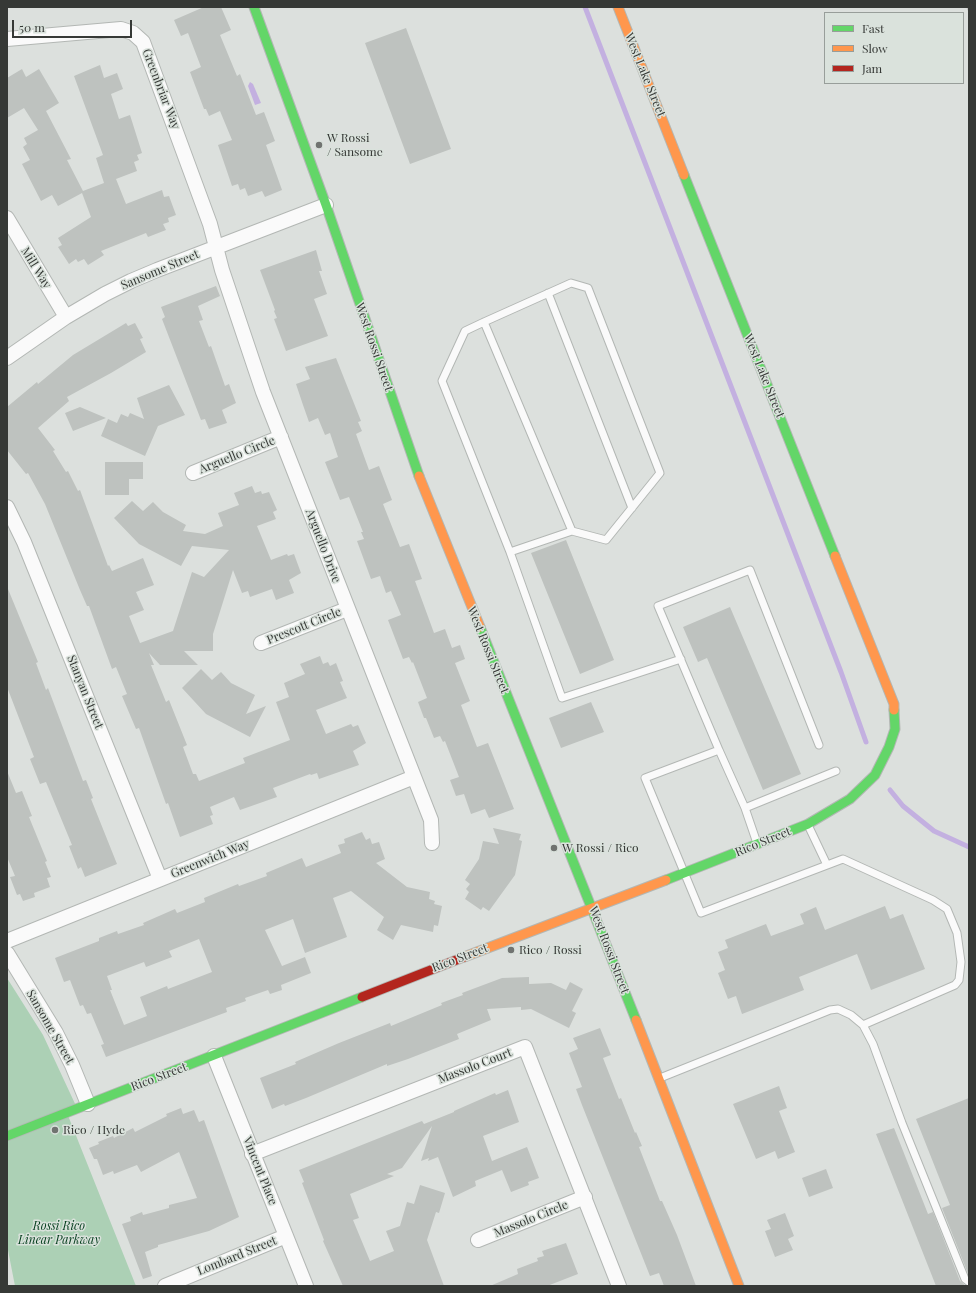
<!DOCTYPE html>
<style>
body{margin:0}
#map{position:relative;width:976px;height:1293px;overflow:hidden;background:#dce0dd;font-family:"Playfair Display",serif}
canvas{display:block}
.frame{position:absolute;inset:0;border:8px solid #363936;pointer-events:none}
.legend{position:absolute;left:824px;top:12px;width:140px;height:72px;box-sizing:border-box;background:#dae2dc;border:1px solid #989e9a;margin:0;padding:5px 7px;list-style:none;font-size:12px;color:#363936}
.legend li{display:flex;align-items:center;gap:8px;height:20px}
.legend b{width:20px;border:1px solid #989e9a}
.scale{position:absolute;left:12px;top:20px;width:120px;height:18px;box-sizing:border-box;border:2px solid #363936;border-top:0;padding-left:5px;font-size:12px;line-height:14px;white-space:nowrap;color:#363936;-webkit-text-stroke:3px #dae2dc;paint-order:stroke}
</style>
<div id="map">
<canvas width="976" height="1293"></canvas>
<div class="frame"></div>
<ul class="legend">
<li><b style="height:5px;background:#63d668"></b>Fast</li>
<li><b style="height:5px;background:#ff974d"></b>Slow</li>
<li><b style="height:5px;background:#b3261e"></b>Jam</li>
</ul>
<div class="scale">50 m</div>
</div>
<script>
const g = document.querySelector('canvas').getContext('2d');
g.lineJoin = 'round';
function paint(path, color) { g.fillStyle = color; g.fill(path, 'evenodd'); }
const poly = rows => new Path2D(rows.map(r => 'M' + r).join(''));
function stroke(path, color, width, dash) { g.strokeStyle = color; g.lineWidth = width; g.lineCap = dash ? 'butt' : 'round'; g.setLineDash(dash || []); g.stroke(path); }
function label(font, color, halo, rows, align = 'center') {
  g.font = font + ' "Playfair Display",serif'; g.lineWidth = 3; g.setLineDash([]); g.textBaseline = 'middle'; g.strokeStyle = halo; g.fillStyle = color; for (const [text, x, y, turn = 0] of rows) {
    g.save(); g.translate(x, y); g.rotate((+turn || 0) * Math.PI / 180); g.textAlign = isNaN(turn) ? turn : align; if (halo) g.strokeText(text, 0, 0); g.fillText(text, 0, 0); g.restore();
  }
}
const green = poly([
 [7,978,43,1035,77,1108,67,1113,136,1286,15,1286,7,1245]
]);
const water = poly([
 [250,82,253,84,261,103,255,105,248,86]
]);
const stream = poly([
 [585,7,841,672,866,742],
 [890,790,903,806,934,831,969,847]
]);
const building = poly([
 [204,7,221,7,231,30,220,35,237,76,240,74,256,115,264,112,275,141,266,145,282,190,265,197,262,191,248,196,245,188,240,190,238,184,232,186,218,145,232,140,220,111,209,116,206,109,204,109,190,72,201,67,188,33,181,36,174,20],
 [406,28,451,149,410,164,365,43],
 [100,65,104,78,117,73,123,89,111,94,119,119,130,115,142,153,137,155,139,160,134,162,137,171,116,179,126,204,162,190,164,197,169,196,176,215,168,218,169,222,163,224,166,230,148,237,146,233,101,251,104,255,88,265,84,259,78,262,76,259,69,264,58,247,62,245,58,238,91,217,82,193,58,206,52,195,41,201,22,164,30,160,23,147,27,144,24,138,38,130,24,108,7,118,7,78,22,69,26,77,39,69,59,103,46,111,71,159,67,160,83,191,104,183,96,158,103,155,74,76],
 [316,250,322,271,319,271,327,294,314,299,328,336,286,351,274,319,277,318,274,311,275,310,260,270],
 [216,286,220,296,198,306,203,320,199,321,209,347,211,346,225,386,229,384,236,403,222,410,227,423,209,429,205,419,201,420,162,319,165,317,161,307],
 [126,323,128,326,135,323,143,338,140,339,146,352,111,373,67,397,69,401,38,428,55,450,53,451,66,472,68,471,78,491,80,490,108,566,109,565,112,571,143,558,154,585,136,592,144,610,129,616,140,643,173,631,192,572,204,577,229,550,192,546,181,566,139,544,114,518,132,501,143,511,153,502,163,512,186,525,183,531,205,534,223,526,218,513,239,505,234,493,252,486,255,493,261,491,262,494,269,492,277,510,273,512,276,519,257,526,271,560,287,554,288,556,294,554,301,573,289,580,294,593,276,600,272,589,250,597,248,591,242,593,233,570,213,634,213,651,184,651,198,665,160,665,149,653,154,665,151,665,166,702,169,700,187,745,183,747,193,774,196,774,199,781,245,763,243,758,290,740,276,702,289,697,284,683,305,674,300,664,320,656,323,664,328,662,330,666,336,663,343,681,340,682,347,698,316,710,326,734,351,724,353,727,358,725,366,743,353,751,359,765,319,779,317,773,311,775,310,774,273,788,277,797,240,810,234,797,210,807,213,815,210,816,213,824,180,837,168,803,166,804,139,728,136,729,122,696,127,694,116,667,112,669,89,606,87,606,80,590,45,504,28,473,26,474,7,450,7,407,37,382,38,384,73,355],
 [336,358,361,421,358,422,362,431,356,434,369,470,379,466,392,500,383,504,400,547,409,544,422,579,415,581,434,633,445,629,452,648,460,645,465,659,455,663,470,701,461,705,477,747,488,743,514,809,489,818,485,809,471,814,464,794,456,796,450,780,459,777,445,741,443,742,440,736,434,738,426,718,424,718,418,702,427,698,413,662,412,663,409,657,403,659,388,620,401,615,391,591,386,593,380,576,371,579,357,541,364,539,361,532,363,532,349,497,340,500,325,462,338,457,330,433,325,435,318,418,309,422,303,405,296,384,310,379,305,367],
 [169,385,185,415,158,426,145,456,101,436,108,419,117,423,121,414,128,417,130,413,144,419,137,398],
 [80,407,106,418,73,431,65,413],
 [105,462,143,462,143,479,129,479,129,495,105,495],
 [566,540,614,660,580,674,531,553],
 [8,589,38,662,36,663,46,690,48,688,83,781,86,780,93,798,91,799,117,864,85,877,81,867,78,869,69,846,72,845,46,782,40,784,30,759,34,757,7,687],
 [730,607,801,774,763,790,707,658,698,662,683,627],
 [201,669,212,680,221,672,231,683,255,695,246,714,266,706,250,737,206,714,182,688],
 [591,702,604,732,561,748,549,718],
 [7,771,16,793,22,791,32,816,29,817,47,861,45,862,51,877,47,878,50,887,34,893,35,897,23,901,20,894,17,895,10,877,15,876,7,857],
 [493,828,521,834,519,840,522,841,515,875,489,911,483,907,481,910,465,899,469,892,466,889,470,884,465,880,479,859,483,841,499,844],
 [362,832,366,840,370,838,372,844,379,842,385,859,376,863,407,887,430,892,429,899,435,901,434,904,442,906,438,926,434,925,433,932,401,925,393,940,377,930,384,917,351,891,333,898,347,937,305,953,293,919,265,930,282,966,305,957,311,973,281,985,282,990,270,994,268,990,245,998,246,1001,226,1008,227,1012,106,1057,101,1045,104,1044,91,1013,87,1014,83,1005,80,1006,70,980,64,982,55,958,99,941,99,938,117,931,118,934,144,925,143,923,175,909,177,913,205,902,204,898,238,884,239,886,267,876,266,873,302,858,306,867,341,853,338,845,345,843,344,839],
 [199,939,212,972,168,989,167,986,140,997,147,1016,124,1025,110,990,112,990,107,976,144,962,146,967,172,957,169,951],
 [885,906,890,919,903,914,925,969,871,990,857,954,799,977,804,990,742,1014,736,996,728,999,718,973,725,970,718,952,728,948,725,940,766,924,771,936,804,924,800,914,816,907,825,930],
 [529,977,529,984,551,983,566,990,570,982,583,989,572,1011,576,1013,569,1028,531,1009,521,1010,521,1007,487,1009,491,1020,457,1034,459,1039,408,1059,387,1066,387,1064,306,1098,285,1106,284,1104,272,1109,260,1078,296,1064,295,1062,339,1043,390,1023,391,1026,442,1005,441,1003,463,995,462,993,502,978],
 [600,1028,611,1055,603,1058,619,1099,621,1098,635,1133,636,1132,642,1146,639,1147,660,1201,662,1201,677,1235,696,1286,664,1286,659,1273,650,1276,582,1105,576,1089,582,1087,569,1053,578,1049,573,1038],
 [779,1086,787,1108,779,1111,795,1152,778,1159,775,1151,756,1159,733,1104],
 [508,1090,519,1122,483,1136,492,1161,527,1147,539,1178,528,1182,529,1185,511,1192,502,1170,475,1181,476,1186,453,1197,438,1157,428,1161,429,1158,421,1161,432,1126,402,1168,387,1174,394,1176,350,1194,359,1218,353,1220,370,1261,394,1251,386,1231,400,1226,407,1202,414,1204,420,1185,445,1193,439,1213,436,1212,427,1240,444,1286,343,1286,323,1241,324,1240,302,1183,304,1182,299,1170,422,1121,424,1124,454,1112,454,1111,495,1093,496,1095],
 [969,1098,969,1276,942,1208,950,1205,916,1119],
 [181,1108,183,1114,194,1110,199,1122,204,1120,239,1217,209,1231,158,1245,158,1247,145,1252,152,1276,143,1279,122,1224,131,1221,130,1217,142,1212,143,1215,169,1208,169,1205,197,1198,179,1152,141,1172,137,1165,114,1174,113,1171,103,1175,97,1159,94,1159,89,1148,99,1144,98,1142,113,1136,114,1138,133,1128,135,1132,167,1116,166,1114],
 [894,1128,928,1214,933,1212,960,1281,966,1286,936,1286,876,1134],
 [826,1169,833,1188,809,1197,802,1178],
 [785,1213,794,1236,788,1239,793,1250,775,1257,765,1231,771,1229,767,1220],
 [566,1243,578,1274,547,1286,490,1286,518,1274,517,1269,538,1261,537,1258,544,1256,542,1251]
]);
const lane = poly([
 [548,293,632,508],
 [484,322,572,531,606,540,660,473,588,288,571,283,484,322,465,331,442,381,510,552,562,698,681,659],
 [510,552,572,531],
 [719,750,658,606,750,570,819,745],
 [745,808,836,771],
 [808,825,827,865],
 [757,843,745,808,719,750,645,778,701,913,843,859,933,900,947,909,957,933,961,962,959,980,955,985,863,1025],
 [660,1078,830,1010,838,1009,851,1015,863,1025,873,1044,902,1123,965,1279,969,1282]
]);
const street = poly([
 [7,39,121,29,133,33,143,42,210,224,222,270,263,392,431,820,432,843],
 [7,218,66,317],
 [7,358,66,317,105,294,131,281,157,270,326,205],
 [193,473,281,437],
 [7,507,24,542,160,879],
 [261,643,347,609],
 [7,941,414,777],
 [7,953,56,1033,72,1065,88,1104],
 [214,1056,306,1286],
 [252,1154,525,1047,619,1286],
 [478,1240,585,1197],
 [165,1286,286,1236]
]);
const fast = poly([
 [254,7,326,205,419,476],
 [684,175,835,556],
 [480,627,636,1020],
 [666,880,808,824,850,799,875,775,889,747,895,729,894,710],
 [7,1136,362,997]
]);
const slow = poly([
 [618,7,684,175],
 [419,476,480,627],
 [835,556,894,704,894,710],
 [464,957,666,880],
 [636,1020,739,1286]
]);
const jam = poly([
 [362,997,464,957]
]);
const rail = poly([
 [968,7,969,10]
]);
const markers = [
 [319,145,4,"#707370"],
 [554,848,4,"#707370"],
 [511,950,4,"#707370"],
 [55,1130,4,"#707370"]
];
const streetNames = [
 ["West Lake Street",645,75,68],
 ["Greenbriar Way",161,89,69],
 ["Mill Way",36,268,58],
 ["Sansome Street",160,270,-23],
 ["West Rossi Street",374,347,71],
 ["West Lake Street",764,376,68],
 ["Arguello Circle",237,455,-22],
 ["Arguello Drive",323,546,69],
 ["Prescott Circle",304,626,-22],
 ["West Rossi Street",488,650,68],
 ["Stanyan Street",85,692,68],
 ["Rico Street",763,842,-22],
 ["Greenwich Way",210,859,-22],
 ["West Rossi Street",609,950,69],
 ["Rico Street",460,958,-21],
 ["Sansome Street",50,1027,60],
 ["Massolo Court",475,1066,-21],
 ["Rico Street",159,1077,-21],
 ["Vincent Place",260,1171,68],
 ["Massolo Circle",531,1219,-22],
 ["Lombard Street",237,1256,-22]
];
const poiNames = [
 ["W Rossi",327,138],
 ["/ Sansome",327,152],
 ["W Rossi / Rico",562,848],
 ["Rico / Rossi",519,950],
 ["Rico / Hyde",63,1130]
];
const parkNames = [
 ["Rossi Rico",59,1226],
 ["Linear Parkway",59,1240]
];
paint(green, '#acd0b5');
paint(water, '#c3b0e0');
stroke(stream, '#c3b0e0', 5);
paint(building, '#bec2bf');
stroke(lane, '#b3b7b4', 9);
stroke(street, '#b3b7b4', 16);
stroke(fast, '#b3b7b4', 11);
stroke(slow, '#b3b7b4', 11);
stroke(jam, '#b3b7b4', 11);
stroke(lane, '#fafafa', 7);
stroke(street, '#fafafa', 14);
stroke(fast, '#63d668', 9);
stroke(slow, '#ff974d', 9);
stroke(jam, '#b3261e', 9);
stroke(rail, '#bfc0bf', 3, [6, 3]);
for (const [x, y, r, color] of markers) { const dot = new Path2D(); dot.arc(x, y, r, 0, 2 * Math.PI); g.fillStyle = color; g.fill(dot); stroke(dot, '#dae2dc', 1.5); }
label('12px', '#363936', '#dae2dc', streetNames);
label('12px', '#363936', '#dae2dc', poiNames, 'left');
label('italic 12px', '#043e1d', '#dae2dc', parkNames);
</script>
